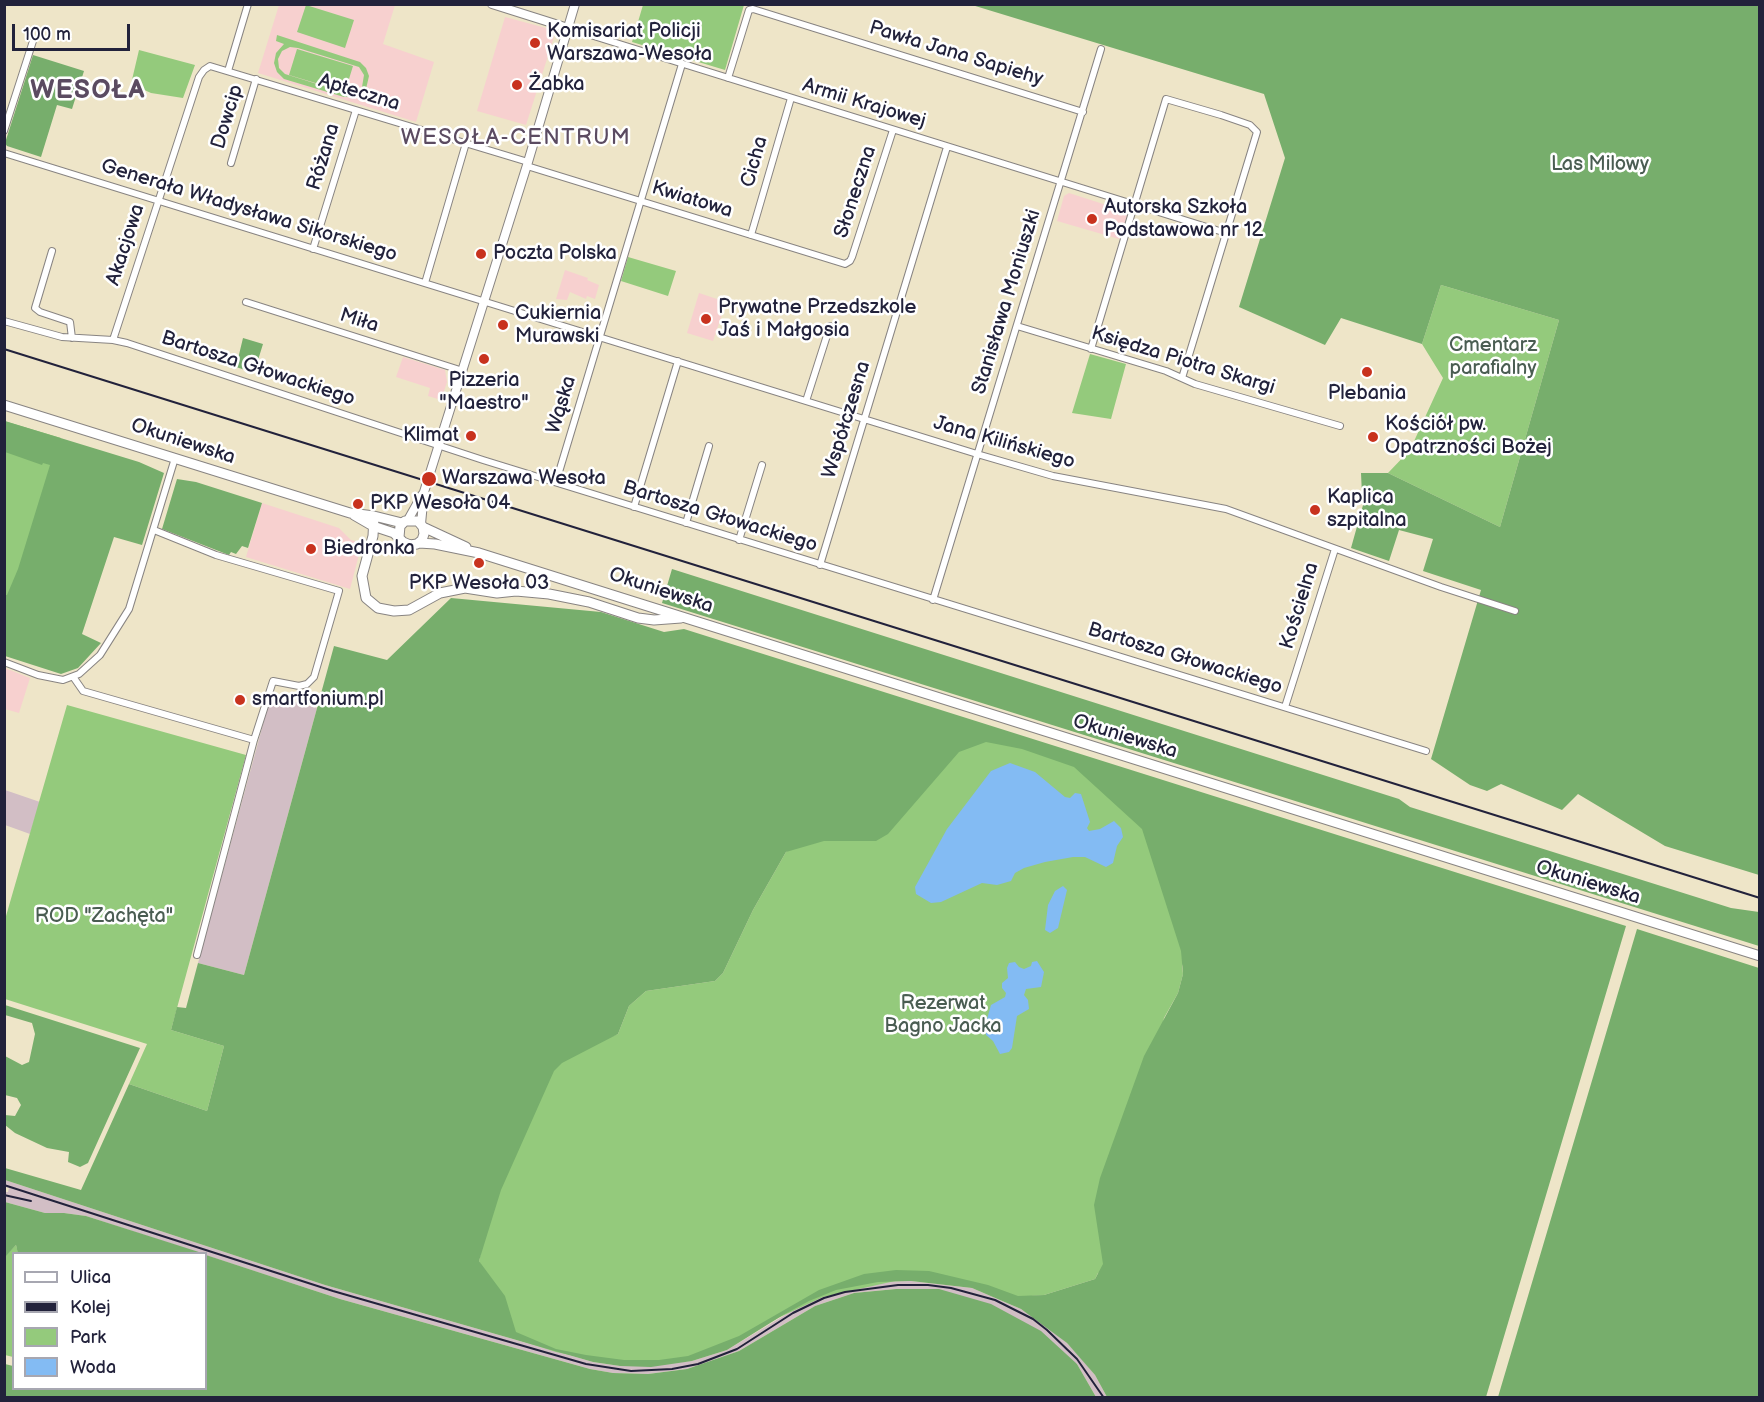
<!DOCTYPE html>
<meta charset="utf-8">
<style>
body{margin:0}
#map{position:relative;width:1764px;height:1402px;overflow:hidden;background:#eee5c8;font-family:"Balsamiq Sans",sans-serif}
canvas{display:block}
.frame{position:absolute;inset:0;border:6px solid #22223b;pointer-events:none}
.legend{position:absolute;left:12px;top:1252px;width:195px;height:138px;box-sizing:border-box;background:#fff;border:2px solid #a7a7b1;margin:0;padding:8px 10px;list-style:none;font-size:18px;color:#22223b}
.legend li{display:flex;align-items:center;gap:12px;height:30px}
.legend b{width:30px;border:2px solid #a7a7b1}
.scale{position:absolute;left:12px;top:24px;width:118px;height:27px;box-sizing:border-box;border:3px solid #22223b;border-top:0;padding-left:8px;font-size:18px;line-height:21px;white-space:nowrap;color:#22223b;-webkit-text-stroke:4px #fff;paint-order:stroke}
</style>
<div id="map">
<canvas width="1764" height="1402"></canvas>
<div class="frame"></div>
<ul class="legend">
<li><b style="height:8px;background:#fff"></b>Ulica</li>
<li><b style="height:8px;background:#22223b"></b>Kolej</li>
<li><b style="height:16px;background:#94ca7c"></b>Park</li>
<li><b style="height:16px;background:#83bbf3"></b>Woda</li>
</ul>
<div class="scale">100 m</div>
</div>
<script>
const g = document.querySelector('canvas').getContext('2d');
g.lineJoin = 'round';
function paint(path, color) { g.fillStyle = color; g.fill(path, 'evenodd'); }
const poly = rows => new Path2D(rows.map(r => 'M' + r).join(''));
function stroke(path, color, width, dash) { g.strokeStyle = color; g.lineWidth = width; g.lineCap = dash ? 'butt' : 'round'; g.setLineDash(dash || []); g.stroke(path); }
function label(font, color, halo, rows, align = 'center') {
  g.font = font + ' "Balsamiq Sans",sans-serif'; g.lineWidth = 5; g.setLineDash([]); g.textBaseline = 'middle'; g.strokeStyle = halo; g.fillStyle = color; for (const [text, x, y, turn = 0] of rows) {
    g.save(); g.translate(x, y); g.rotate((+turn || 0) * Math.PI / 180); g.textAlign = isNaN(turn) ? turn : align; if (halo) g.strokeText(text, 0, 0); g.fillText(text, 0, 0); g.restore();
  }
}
const built = poly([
 [279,5,395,5,383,44,434,62,416,122,258,73],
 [505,17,546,28,554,37,526,125,477,111],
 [1069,193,1125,211,1127,216,1119,239,1057,221,1064,196],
 [565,270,588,278,587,280,599,285,595,299,587,296,586,299,570,292,567,300,556,299],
 [699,293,726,302,713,341,687,333],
 [403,357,445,370,447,382,441,400,428,396,430,388,396,377],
 [262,503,339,528,351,540,362,543,350,589,246,557],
 [5,668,30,678,19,713,5,709]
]);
const industrial = poly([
 [271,695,317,708,244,975,198,963],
 [5,790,40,802,30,834,5,825],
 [5,1180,325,1285,593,1362,620,1366,692,1361,727,1350,808,1301,878,1282,911,1281,972,1288,1021,1309,1041,1322,1067,1343,1082,1359,1095,1375,1107,1397,1096,1397,1077,1364,896,1289,854,1293,815,1306,739,1351,687,1369,648,1374,613,1373,590,1369,340,1299,86,1216,64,1213,45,1213,5,1202,5,1192,8,1192,9,1188,5,1187]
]);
const green = poly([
 [306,5,354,20,345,48,297,32],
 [643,5,744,5,725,70,632,42],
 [277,35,360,62,366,68,369,76,366,89,359,96,344,97,284,79,277,72,274,63,276,53,284,44,276,41],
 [290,47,298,48,359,67,364,75,362,87,357,92,346,93,285,74,279,68,278,59,282,51],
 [297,49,353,66,345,92,289,75],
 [139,50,195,65,183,98,151,93,131,84],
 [628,257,676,271,668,296,621,281],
 [1441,285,1559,320,1500,527,1388,473,1410,450,1443,378,1422,344],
 [1090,354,1126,364,1111,419,1072,413],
 [4,421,61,438,13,597,4,595],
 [67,705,246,755,171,1030,224,1046,207,1111,129,1084,147,1044,5,999,4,923],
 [974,731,1076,766,1145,825,1187,952,1182,966,1183,974,1178,993,1164,1018,1111,1269,1098,1273,1095,1279,1044,1295,1031,1296,1018,1300,983,1287,913,1277,823,1297,778,1318,733,1343,672,1362,589,1359,556,1352,518,1340,479,1261,495,1188,551,1060,618,1034,629,1006,646,991,715,981,723,973,753,910,786,852],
 [16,1245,18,1253,14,1254,13,1357,5,1355,4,1257]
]);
const forest = poly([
 [972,5,1759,5,1759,875,1665,846,1578,794,1562,810,1501,784,1487,791,1470,785,1431,759,1481,590,1423,571,1433,539,1399,530,1389,561,1351,548,1365,498,1362,495,1361,473,1388,473,1500,527,1559,320,1441,285,1422,344,1341,318,1325,345,1239,307,1285,158,1264,94],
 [33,55,84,71,72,109,57,105,41,157,7,146,5,143],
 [243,338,263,344,254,373,236,367],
 [5,421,139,462,164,473,142,545,114,537,82,634,101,643,78,668,61,674,5,656,5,595,7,595,18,569,50,465,43,463,42,465,5,452],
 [177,479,196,482,262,503,248,548,242,546,236,554,231,552,229,555,162,529],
 [672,569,1399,799,1410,807,1731,908,1759,912,1759,946,662,603],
 [451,598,601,612,664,632,684,629,1626,926,1486,1397,1107,1397,1095,1375,1067,1343,1021,1309,972,1288,911,1281,878,1282,836,1290,809,1301,783,1315,727,1350,692,1361,651,1367,620,1366,593,1362,325,1285,5,1180,5,1168,81,1190,129,1084,207,1111,224,1046,171,1030,177,1007,186,1008,198,963,244,975,334,646,387,660],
 [986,742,1022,749,1074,767,1142,829,1181,951,1183,974,1178,993,1144,1056,1100,1178,1094,1205,1103,1264,1095,1279,1044,1295,1018,1296,988,1285,929,1271,896,1270,864,1274,819,1290,739,1336,688,1356,659,1360,624,1360,586,1355,556,1349,516,1332,505,1296,479,1261,501,1190,554,1071,562,1063,618,1034,629,1006,646,991,715,981,723,973,753,910,786,852,824,841,876,841,888,834,959,752],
 [1637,929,1759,968,1759,1397,1498,1397],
 [5,1005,140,1048,88,1163,80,1167,68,1162,69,1152,47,1148,15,1133,5,1125,5,1115,15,1116,21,1105,17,1098,5,1095,5,1056,22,1065,29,1062,35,1034,32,1023,5,1015],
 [5,1202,45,1213,64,1213,86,1216,202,1253,18,1254,16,1245,5,1257],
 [206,1255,340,1299,590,1369,613,1373,648,1374,687,1369,739,1351,815,1306,854,1293,896,1289,939,1289,991,1304,1041,1331,1077,1364,1096,1397,5,1397,5,1364,13,1366,14,1388,206,1388]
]);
const water = poly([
 [1010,763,1035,772,1065,797,1070,798,1075,793,1081,794,1090,822,1087,828,1089,831,1100,829,1114,821,1121,828,1123,837,1117,846,1113,863,1106,867,1085,857,1073,857,1045,862,1024,868,1015,873,1011,881,997,885,982,883,941,902,931,903,916,894,915,887,947,829,991,771],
 [1063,886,1067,890,1058,928,1050,933,1045,930,1048,905,1055,891],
 [1037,961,1044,972,1041,987,1026,989,1024,995,1028,1000,1029,1009,1017,1016,1012,1048,1009,1052,1000,1054,993,1041,986,1035,985,1026,991,1005,1005,997,1006,993,1002,988,1002,983,1008,978,1007,968,1009,963,1015,962,1019,967,1024,969,1031,966,1032,962]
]);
const minor = poly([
 [568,28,1226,233],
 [228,71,248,4],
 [728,78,749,10,753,9,1083,112],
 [4,131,33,41],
 [4,153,977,454,1053,476,1226,509,1441,587,1515,611],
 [231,163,256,79],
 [527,166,845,264,850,261,852,257,893,130],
 [751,235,791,98],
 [313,249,356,110],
 [52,251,35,308,40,312,70,322,72,338],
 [425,283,466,143],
 [246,302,463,371],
 [4,321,62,337,113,340,127,343,483,460,1426,751],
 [1017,326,1166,371,1195,384,1340,426],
 [113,340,199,77,204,70,210,66,528,162],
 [1091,349,1166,99,1221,115,1250,125,1257,132,1182,378],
 [806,401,830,326],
 [556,482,682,64],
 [634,507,678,361],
 [686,523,709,446],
 [154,530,216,555,339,591,314,677,307,684,299,686,273,681,254,740,197,955],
 [739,540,762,465],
 [820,565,947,147],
 [933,600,1101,49],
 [4,662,38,675,63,680,79,674,100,655,129,609,175,458],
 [74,678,83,691,254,740],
 [1285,707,1335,549]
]);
const tertiary = poly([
 [492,4,568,28],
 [408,520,422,495],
 [421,524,424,492,528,162,575,4]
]);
const secondary = poly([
 [4,405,350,513,374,516,402,523],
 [354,515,373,526,394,533,403,542,410,545,417,544,422,540,424,534,423,527,418,521,405,521,400,526,399,537],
 [374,516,373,536,362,576,366,598,378,608,394,611,409,610,440,593,465,588,497,593,516,591,549,594,589,602,638,618,654,620,681,618],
 [423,527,466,547],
 [419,543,435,544,479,553,533,570,1760,956]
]);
const rail = poly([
 [4,349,1760,898],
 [4,1185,333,1291,586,1364,631,1371,672,1369,698,1364,737,1349,793,1313,824,1298,845,1292,898,1285,928,1285,951,1288,995,1300,1033,1319,1047,1330,1077,1359,1104,1398],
 [4,1195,31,1201]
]);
const markers = [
 [535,43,6,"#c8321e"],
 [517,85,6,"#c8321e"],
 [1092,219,6,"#c8321e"],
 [481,254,6,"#c8321e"],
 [706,319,6,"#c8321e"],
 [503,325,6,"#c8321e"],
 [484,359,6,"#c8321e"],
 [1367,372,6,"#c8321e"],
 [471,436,6,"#c8321e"],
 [1373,437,6,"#c8321e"],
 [429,479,8,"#c8321e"],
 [358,504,6,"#c8321e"],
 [1315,510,6,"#c8321e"],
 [311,549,6,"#c8321e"],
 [479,563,6,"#c8321e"],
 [240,700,6,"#c8321e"]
];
const poiNames = [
 ["Komisariat Policji",547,32],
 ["Warszawa-Wesoła",547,55],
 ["Żabka",529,85],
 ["Autorska Szkoła",1104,208],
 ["Podstawowa nr 12",1104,231],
 ["Poczta Polska",493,254],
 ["Prywatne Przedszkole",718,308],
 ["Jaś i Małgosia",718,331],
 ["Cukiernia",515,314],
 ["Murawski",515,337],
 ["Pizzeria",484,381,"center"],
 ["\"Maestro\"",484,404,"center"],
 ["Plebania",1367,394,"center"],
 ["Kościół pw.",1385,425],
 ["Opatrzności Bożej",1385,448],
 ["Klimat",459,436,"right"],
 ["Warszawa Wesoła",442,479],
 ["Kaplica",1327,498],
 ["szpitalna",1327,521],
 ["PKP Wesoła 04",370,504],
 ["Biedronka",323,549],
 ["PKP Wesoła 03",479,584,"center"],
 ["smartfonium.pl",252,700]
];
const streetNames = [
 ["Pawła Jana Sapiehy",956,54,17],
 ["Apteczna",359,93,17],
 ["Armii Krajowej",864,104,17],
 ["Dowcip",228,117,-73],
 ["Różana",324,157,-73],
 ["Cicha",755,162,-74],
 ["Słoneczna",856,192,-72],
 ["Kwiatowa",692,200,17],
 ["Generała Władysława Sikorskiego",249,211,17],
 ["Akacjowa",126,245,-72],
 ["Stanisława Moniuszki",1007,302,-73],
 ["Miła",359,321,18],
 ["Księdza Piotra Skargi",1183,361,17],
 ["Bartosza Głowackiego",258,369,18],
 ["Wąska",562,405,-73],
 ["Współczesna",847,420,-73],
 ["Okuniewska",183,442,18],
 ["Jana Kilińskiego",1004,443,16],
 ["Bartosza Głowackiego",720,517,17],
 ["Okuniewska",661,591,18],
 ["Kościelna",1300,606,-73],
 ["Bartosza Głowackiego",1185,659,17],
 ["Okuniewska",1125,737,17],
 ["Okuniewska",1588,883,17]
];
const parkNames = [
 ["Las Milowy",1600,165],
 ["Cmentarz",1493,346],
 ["parafialny",1493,369],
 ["ROD \"Zachęta\"",104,917],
 ["Rezerwat",943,1004],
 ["Bagno Jacka",943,1027]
];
const quarterNames = [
 ["WESOŁA-CENTRUM",516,138]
];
const districtNames = [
 ["WESOŁA",88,91]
];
paint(built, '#f7d0cf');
paint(industrial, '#d2bec5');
paint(green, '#94ca7c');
paint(forest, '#77ae6c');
paint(water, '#83bbf3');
stroke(minor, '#888482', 8);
stroke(tertiary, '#888482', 10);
stroke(secondary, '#888482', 11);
stroke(minor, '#fff', 6);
stroke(tertiary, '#fff', 8);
stroke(secondary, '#fff', 9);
stroke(rail, '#22223b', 2);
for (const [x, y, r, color] of markers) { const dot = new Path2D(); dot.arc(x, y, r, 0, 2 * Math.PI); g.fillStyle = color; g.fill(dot); stroke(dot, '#fff', 2); }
label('20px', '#22223b', '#fff', poiNames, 'left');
label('20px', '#22223b', '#fff', streetNames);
label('20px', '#4a5d52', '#fff', parkNames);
g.letterSpacing = '1.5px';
label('22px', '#5b4b61', '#fff', quarterNames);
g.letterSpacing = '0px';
g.letterSpacing = '1.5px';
label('bold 26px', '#5b4b61', '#fff', districtNames);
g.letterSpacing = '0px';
</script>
